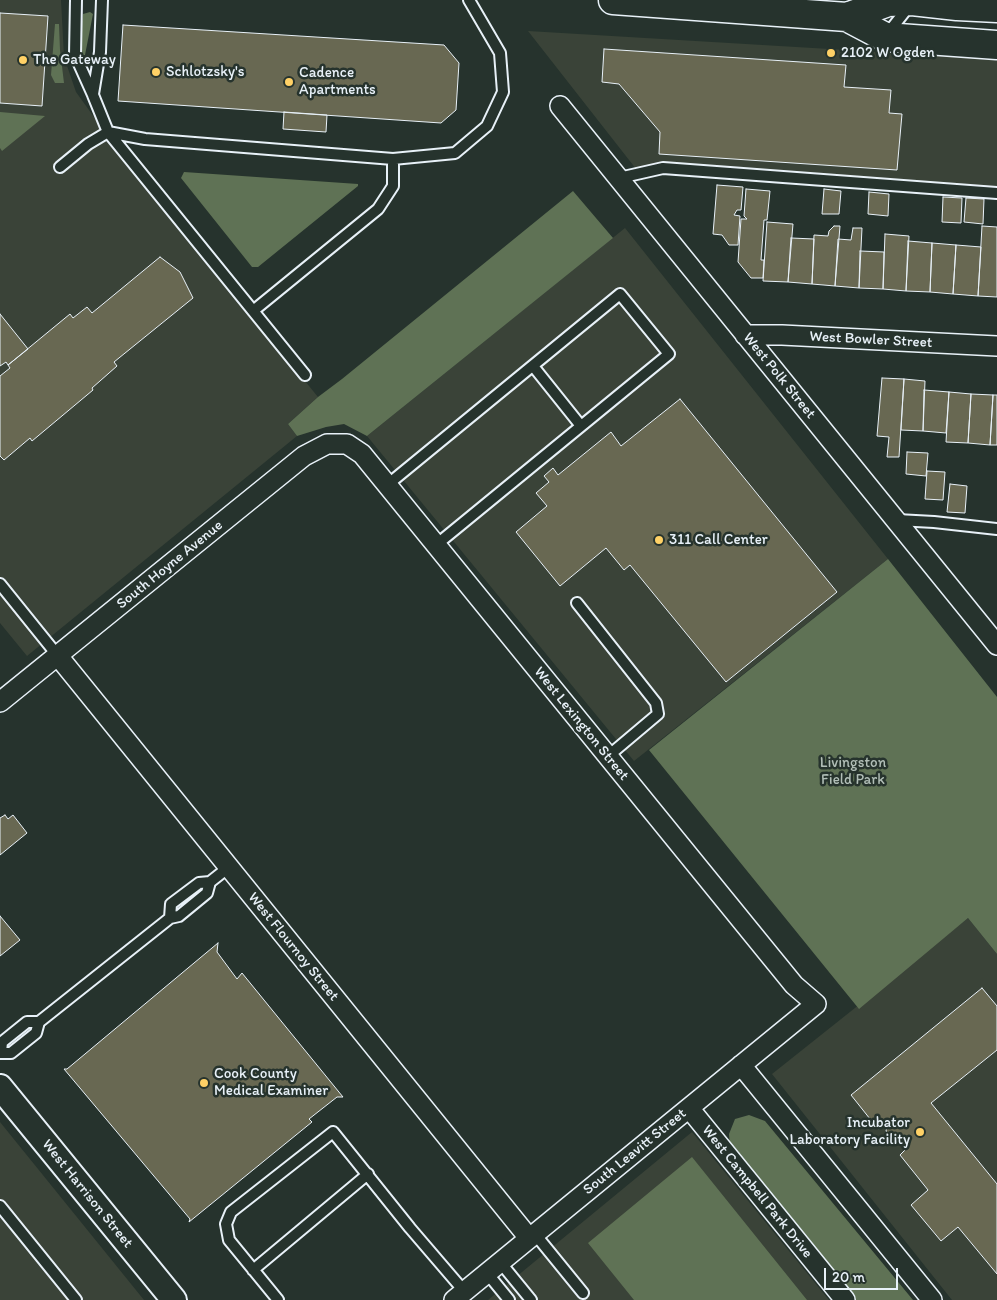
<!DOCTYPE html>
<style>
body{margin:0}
#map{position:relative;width:997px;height:1300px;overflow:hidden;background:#26332d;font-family:Itim,sans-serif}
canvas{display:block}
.scale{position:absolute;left:824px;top:1268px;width:74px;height:22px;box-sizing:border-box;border:2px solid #e8f1f8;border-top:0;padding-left:6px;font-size:15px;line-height:18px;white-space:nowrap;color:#e8f1f8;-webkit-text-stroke:4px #26332d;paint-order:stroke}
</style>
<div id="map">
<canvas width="997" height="1300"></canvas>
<div class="scale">20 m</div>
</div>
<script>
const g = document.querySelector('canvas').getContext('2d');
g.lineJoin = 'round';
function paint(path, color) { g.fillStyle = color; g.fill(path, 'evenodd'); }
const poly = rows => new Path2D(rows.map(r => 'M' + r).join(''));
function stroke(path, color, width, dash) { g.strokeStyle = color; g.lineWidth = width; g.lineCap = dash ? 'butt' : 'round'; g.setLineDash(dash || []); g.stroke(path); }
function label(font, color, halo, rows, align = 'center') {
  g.font = font + ' Itim,sans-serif'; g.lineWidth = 5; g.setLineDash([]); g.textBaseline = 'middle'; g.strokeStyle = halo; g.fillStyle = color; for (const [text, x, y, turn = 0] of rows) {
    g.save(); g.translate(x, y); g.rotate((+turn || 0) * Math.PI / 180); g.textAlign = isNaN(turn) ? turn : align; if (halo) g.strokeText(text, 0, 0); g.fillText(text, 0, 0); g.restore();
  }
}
const built = poly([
 [0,0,61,0,64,57,76,92,125,160,318,397,288,424,297,436,27,656,0,623],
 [528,31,997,59,997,192,663,168,640,174],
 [625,228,888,559,634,761,367,436],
 [968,918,997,954,997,1300,952,1300,772,1074],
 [0,1122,144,1300,0,1300],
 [692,1132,829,1300,488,1300]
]);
const green = poly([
 [90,12,93,14,85,55,83,57,80,37,83,14],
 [55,24,59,24,60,50,64,83,55,83,51,75],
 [0,112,45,116,2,151,0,148],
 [184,172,358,184,358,186,258,267,252,267,181,178],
 [573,191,613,238,367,436,344,424,326,427,297,436,288,424,318,397,342,379],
 [888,559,997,697,997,954,968,918,859,1009,649,750],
 [749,1115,765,1121,913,1300,856,1300,730,1147,729,1134,735,1119],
 [692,1157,807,1300,634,1300,588,1243]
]);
const building = poly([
 [0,13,48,16,42,106,0,103,0,13],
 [123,25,444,45,459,63,456,110,441,123,118,101,123,25],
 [604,49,846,65,844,87,891,90,889,113,902,114,897,170,659,154,660,132,619,84,602,82,604,49],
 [284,112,327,115,326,132,283,129,284,112],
 [717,185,743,187,741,210,737,210,734,215,740,216,738,245,729,245,722,235,713,234,717,185],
 [746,189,770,191,767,220,764,220,761,260,764,260,763,278,751,278,738,262,741,219,747,219,744,216,746,189],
 [824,189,841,191,839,214,822,214,824,189],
 [869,192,889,194,888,216,868,214,869,192],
 [943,197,962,198,961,223,942,222,943,197],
 [966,198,984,199,983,224,964,222,966,198],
 [767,222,793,224,788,282,763,281,767,222],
 [834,226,840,226,835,286,812,284,814,235,828,236,829,231,834,226],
 [982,226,997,227,997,297,978,296,982,226],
 [853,228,862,228,859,288,835,286,838,239,851,240,853,228],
 [885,234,909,236,906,291,883,289,885,234],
 [791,238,814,239,812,284,788,282,791,238],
 [908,241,932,243,930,292,906,291,908,241],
 [932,243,956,245,953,294,930,292,932,243],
 [956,245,981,247,978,296,953,294,956,245],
 [860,251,884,252,883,289,859,288,860,251],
 [160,257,180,272,193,298,114,362,117,366,92,388,93,390,32,441,30,438,4,460,0,456,0,376,10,368,8,365,70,314,73,318,87,307,92,313,160,257],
 [0,314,28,349,8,365,6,362,0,366,0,314],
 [882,378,904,379,899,457,887,457,889,437,877,436,882,378],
 [904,379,925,381,923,431,901,430,904,379],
 [924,390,949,392,946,433,923,431,924,390],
 [949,392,971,394,968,443,946,442,949,392],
 [971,394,993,395,990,445,968,443,971,394],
 [993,395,997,395,997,445,990,445,993,395],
 [680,399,837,592,726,682,630,565,624,570,606,548,560,586,516,532,547,506,536,493,549,482,544,476,553,468,558,475,611,432,621,446,680,399],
 [907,452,928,453,926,476,906,474,907,452],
 [927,471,945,472,943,500,925,499,927,471],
 [950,484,967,486,965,513,947,512,950,484],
 [5,815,8,819,13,815,27,833,0,855,0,818,5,815],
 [0,916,20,940,0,956,0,916],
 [218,943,217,952,237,979,242,973,343,1097,337,1097,309,1119,312,1122,189,1222,190,1219,64,1069,67,1069,218,943],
 [982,988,997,1006,997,1050,931,1103,997,1184,997,1274,958,1227,941,1241,911,1205,928,1190,900,1155,906,1149,895,1136,893,1137,887,1134,886,1130,888,1127,885,1123,878,1129,851,1095,982,988]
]);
const service = poly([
 [76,0,75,55,93,95,108,132,305,375],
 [888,33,910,5],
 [93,94,100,52,102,0],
 [108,132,145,139,393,159],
 [60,167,88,144,108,132],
 [619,178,663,168,997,193],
 [253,311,378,209,393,186,393,159,455,153,487,126,503,92,500,53,469,0],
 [533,366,581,426],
 [386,486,620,294,669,354,436,545],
 [897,520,934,522,997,529],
 [0,584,58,656],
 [577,603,656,703,658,714,607,757],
 [170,918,171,904,199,883,210,882,229,867],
 [1,1052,2,1042,27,1022,39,1022],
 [0,1053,11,1053,36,1033,39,1022,170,918,179,916,207,893,210,882],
 [0,1206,76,1300],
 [535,1234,583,1293],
 [500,1262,531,1300],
 [253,1270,368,1174],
 [487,1273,509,1300],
 [278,1300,229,1240,226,1224,231,1212,333,1132,410,1228,464,1291]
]);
const minor = poly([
 [560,106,997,645],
 [745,335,782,335,997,346],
 [58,656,529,1238],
 [0,702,304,456,327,444,347,444,362,454,794,985,816,1004,454,1300],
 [741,1065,932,1300],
 [689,1108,845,1300]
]);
const tertiary = poly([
 [0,1087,174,1300]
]);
const secondary = poly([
 [613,0,847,17,888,2,912,1,957,6,997,8],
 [847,17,885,37,997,45]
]);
const markers = [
 [831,53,5,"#ffd166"],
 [23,60,5,"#ffd166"],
 [156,72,5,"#ffd166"],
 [289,82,5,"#ffd166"],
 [659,540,5,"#ffd166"],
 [204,1083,5,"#ffd166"],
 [920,1132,5,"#ffd166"]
];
const poiNames = [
 ["2102 W Ogden",841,53],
 ["The Gateway",33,60],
 ["Schlotzsky's",166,72],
 ["Cadence",299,73],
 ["Apartments",299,90],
 ["311 Call Center",669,540],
 ["Cook County",214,1074],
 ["Medical Examiner",214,1091],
 ["Incubator",910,1123,"right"],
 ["Laboratory Facility",910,1140,"right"]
];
const streetNames = [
 ["West Bowler Street",871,340,3],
 ["West Polk Street",779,376,51],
 ["South Hoyne Avenue",170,565,-39],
 ["West Lexington Street",581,724,51],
 ["West Flournoy Street",293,947,51],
 ["South Leavitt Street",635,1152,-39],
 ["West Campbell Park Drive",757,1192,51],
 ["West Harrison Street",87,1194,51]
];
const parkNames = [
 ["Livingston",853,763],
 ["Field Park",853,780]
];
paint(built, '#3a4338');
paint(green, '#5f7255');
paint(building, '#686852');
stroke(building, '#e8f1f8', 1);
stroke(service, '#e8f1f8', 14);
stroke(minor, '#e8f1f8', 22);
stroke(tertiary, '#e8f1f8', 28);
stroke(secondary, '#e8f1f8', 31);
stroke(service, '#26332d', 10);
stroke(minor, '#26332d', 19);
stroke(tertiary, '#26332d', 24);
stroke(secondary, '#26332d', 28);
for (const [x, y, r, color] of markers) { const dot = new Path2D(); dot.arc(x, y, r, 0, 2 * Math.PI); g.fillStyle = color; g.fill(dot); stroke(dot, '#26332d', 2); }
label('15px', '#e8f1f8', '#26332d', poiNames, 'left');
label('15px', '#e8f1f8', '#26332d', streetNames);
label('15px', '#b1beb7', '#26332d', parkNames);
</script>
